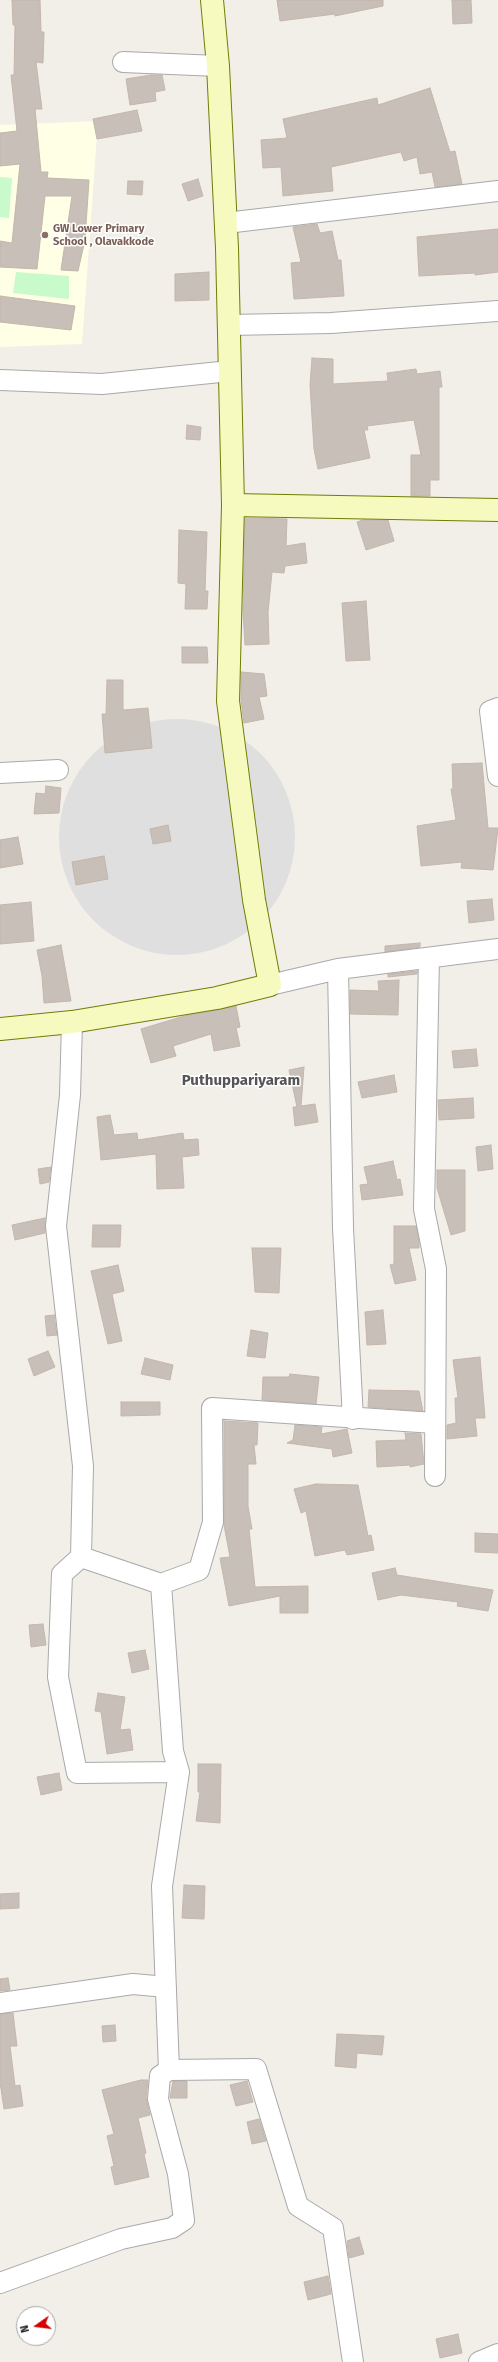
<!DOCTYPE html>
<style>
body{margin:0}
#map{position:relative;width:498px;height:2362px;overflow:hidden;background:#f2efe9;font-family:"Fira Sans",sans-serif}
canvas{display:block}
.north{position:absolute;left:16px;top:2306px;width:40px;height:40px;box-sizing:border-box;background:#fff;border:1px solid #a7a7a7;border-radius:50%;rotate:256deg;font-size:11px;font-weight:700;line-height:16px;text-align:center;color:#222}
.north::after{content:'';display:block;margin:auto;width:14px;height:18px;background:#d40000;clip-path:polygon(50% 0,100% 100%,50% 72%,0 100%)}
</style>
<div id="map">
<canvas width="498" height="2362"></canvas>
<div class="north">N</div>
</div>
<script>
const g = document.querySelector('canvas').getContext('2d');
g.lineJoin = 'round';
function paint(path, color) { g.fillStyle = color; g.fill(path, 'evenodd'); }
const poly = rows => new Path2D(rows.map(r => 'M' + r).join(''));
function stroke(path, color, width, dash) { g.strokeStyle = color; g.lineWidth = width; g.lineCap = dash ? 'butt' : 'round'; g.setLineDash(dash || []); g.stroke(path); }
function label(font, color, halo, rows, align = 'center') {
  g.font = font + ' "Fira Sans",sans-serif'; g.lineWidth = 3; g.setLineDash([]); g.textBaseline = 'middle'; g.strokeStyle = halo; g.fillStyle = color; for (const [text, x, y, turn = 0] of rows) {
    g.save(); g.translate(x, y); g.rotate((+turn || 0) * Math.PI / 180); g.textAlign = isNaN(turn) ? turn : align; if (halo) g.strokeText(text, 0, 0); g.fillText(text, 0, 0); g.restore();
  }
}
const residential = poly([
 '59 837a118 118 0 1 1 236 0a118 118 0 1 1-236 0Z'
]);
const education = poly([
 [98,121,82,344,0,347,0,125]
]);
const park = poly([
 [0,177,12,178,9,218,0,217],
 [16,272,69,276,69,299,13,293]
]);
const building = poly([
 [12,0,40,0,41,32,44,32,43,63,36,62,42,109,35,109,41,172,48,172,47,178,89,180,85,240,78,271,61,270,72,196,45,196,37,269,0,267,0,241,12,243,20,164,0,166,0,133,17,131,11,75,14,75,15,25,13,25,12,0],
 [277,0,383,0,383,6,335,16,335,14,280,21,277,0],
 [452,0,471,0,472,23,453,24,452,0],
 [151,75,162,75,165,90,155,92,156,101,130,105,126,79,151,75],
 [430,88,450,152,455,151,462,184,435,187,432,172,420,174,417,157,404,161,401,152,331,167,333,191,283,196,281,167,263,168,261,140,287,138,283,119,377,98,378,105,430,88],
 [137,110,142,131,97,139,93,119,137,110],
 [198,179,203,196,188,201,182,184,198,179],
 [128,181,143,181,142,195,127,194,128,181],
 [317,224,320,233,332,231,338,260,341,260,344,296,294,299,291,263,301,262,293,227,317,224],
 [498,229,498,272,475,275,475,273,419,276,417,237,498,229],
 [209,272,209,300,175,301,175,274,209,272],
 [0,296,75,306,71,330,0,322,0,296],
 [312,358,333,359,333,384,388,381,387,373,416,369,417,374,440,371,442,387,439,387,439,480,430,480,430,496,411,496,411,455,421,455,414,420,367,426,368,430,364,430,370,458,318,469,314,449,310,385,312,358],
 [187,425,201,427,200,440,186,439,187,425],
 [245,518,287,519,286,546,305,543,307,563,285,566,284,573,272,572,268,612,269,644,245,645,243,611,245,518],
 [363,520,388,520,394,541,366,550,357,522,363,520],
 [179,530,207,532,205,591,208,591,207,609,185,609,186,584,178,583,179,530],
 [366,601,370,660,346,661,342,603,366,601],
 [182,647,207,647,208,663,182,663,182,647],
 [241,672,264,674,267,696,259,697,264,719,244,723,241,700,241,672],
 [107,680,123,680,123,710,148,708,152,748,105,753,102,714,106,714,107,680],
 [482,763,488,828,498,828,493,870,461,868,462,862,421,866,417,826,456,820,451,789,453,789,452,764,482,763],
 [46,786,61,788,59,813,34,814,36,793,45,794,46,786],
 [168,825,171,841,153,844,150,829,168,825],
 [18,837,23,864,0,868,0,840,18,837],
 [104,856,108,879,76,885,72,862,104,856],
 [492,899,494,920,469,923,467,901,492,899],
 [31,902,34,941,0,944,0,905,31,902],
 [420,943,420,947,385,952,385,946,420,943],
 [61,945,71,1001,44,1003,42,976,37,950,61,945],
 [417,971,417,974,388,977,388,974,417,971],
 [399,980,398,1015,350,1014,350,990,379,991,378,981,399,980],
 [236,1006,240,1027,236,1028,240,1046,214,1051,211,1034,173,1046,176,1056,151,1063,141,1029,184,1016,236,1006],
 [476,1049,478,1066,454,1068,452,1051,476,1049],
 [304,1067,301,1106,315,1104,318,1122,295,1126,293,1107,297,1107,289,1070,304,1067],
 [394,1075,397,1092,362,1098,358,1082,394,1075],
 [473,1098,474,1118,439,1120,438,1100,473,1098],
 [110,1115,114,1135,137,1133,138,1140,183,1133,184,1140,198,1139,199,1155,182,1157,184,1188,157,1189,156,1154,101,1160,97,1117,110,1115],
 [491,1145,493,1169,478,1171,476,1147,491,1145],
 [393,1161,397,1180,400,1179,403,1195,362,1200,360,1185,368,1184,364,1167,393,1161],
 [51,1167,49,1182,40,1184,38,1169,51,1167],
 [437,1170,465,1170,465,1231,451,1235,437,1188,437,1170],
 [45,1218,45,1233,15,1240,12,1225,45,1218],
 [93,1225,121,1225,120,1247,92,1247,93,1225],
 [394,1226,416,1226,419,1242,419,1248,409,1248,416,1280,395,1284,390,1265,394,1264,394,1226],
 [252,1248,281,1248,279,1293,255,1292,252,1248],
 [118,1265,124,1291,112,1294,122,1341,108,1344,91,1271,118,1265],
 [383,1310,386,1344,367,1345,365,1312,383,1310],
 [54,1315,57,1335,47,1336,45,1316,54,1315],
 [251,1330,268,1333,265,1358,247,1356,251,1330],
 [48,1351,55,1367,34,1376,28,1359,48,1351],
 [480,1357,485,1418,475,1418,477,1436,447,1439,447,1425,456,1423,455,1398,458,1398,453,1360,480,1357],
 [145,1358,173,1365,170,1380,141,1374,145,1358],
 [290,1374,319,1377,316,1404,262,1400,263,1377,289,1377,290,1374],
 [369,1390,419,1391,423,1411,368,1407,369,1390],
 [121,1402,160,1402,160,1415,121,1416,121,1402],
 [224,1421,258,1423,257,1445,254,1445,256,1464,248,1464,248,1506,252,1529,249,1529,255,1587,308,1586,308,1613,280,1613,280,1596,229,1606,220,1558,230,1557,224,1525,224,1421],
 [295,1425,322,1427,321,1434,347,1429,352,1453,333,1457,332,1449,287,1443,293,1440,295,1425],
 [405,1433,421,1434,424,1464,410,1467,410,1465,377,1467,376,1441,406,1440,405,1433],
 [316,1484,358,1485,368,1536,371,1535,374,1550,347,1555,345,1550,315,1556,306,1511,301,1513,294,1489,316,1484],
 [475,1533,498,1534,498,1553,475,1552,475,1533],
 [395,1568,397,1575,493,1590,488,1611,457,1606,458,1602,401,1595,378,1600,372,1573,395,1568],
 [43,1624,46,1645,31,1647,29,1625,43,1624],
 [145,1650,149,1669,132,1673,128,1653,145,1650],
 [98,1693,125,1697,120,1730,130,1729,133,1750,107,1754,101,1712,95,1711,98,1693],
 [198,1764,221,1764,220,1823,196,1821,200,1792,198,1792,198,1764],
 [59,1773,62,1790,41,1795,37,1777,59,1773],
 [184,1885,205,1886,204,1919,182,1918,184,1885],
 [19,1893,19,1908,0,1909,0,1894,19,1893],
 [8,1978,10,1990,0,1991,0,1979,8,1978],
 [13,2013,17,2046,10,2046,15,2086,20,2085,23,2106,4,2109,0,2082,0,2014,13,2013],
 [115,2025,116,2041,103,2042,102,2026,115,2025],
 [337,2034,384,2036,382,2055,357,2053,356,2068,335,2066,337,2034],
 [141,2080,148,2080,146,2098,150,2115,138,2118,146,2153,144,2154,149,2177,115,2185,111,2167,114,2166,107,2136,114,2134,102,2090,141,2080],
 [173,2081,187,2081,187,2098,170,2098,173,2081],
 [247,2081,253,2102,236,2106,230,2085,247,2081],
 [259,2119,266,2141,252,2144,247,2122,259,2119],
 [359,2237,364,2254,349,2258,347,2241,359,2237],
 [328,2276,331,2294,308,2300,304,2282,328,2276],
 [458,2334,462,2353,440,2358,436,2339,458,2334]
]);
const street = poly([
 [123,62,218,66],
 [226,223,498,191],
 [229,325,331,323,498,311],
 [0,380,102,384,230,371],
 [498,708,490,711,498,776],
 [0,773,58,770],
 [429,958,424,1209,436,1269,435,1476],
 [338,969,343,1228,353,1419],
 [270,985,338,969,498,949],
 [72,1022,70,1095,56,1226,83,1466,81,1557,62,1574,58,1677,77,1773,179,1772,162,1886,169,2070,256,2069,298,2206,333,2228,353,2362],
 [81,1557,161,1584,199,1570,213,1522,212,1408,434,1423],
 [161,1584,173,1751,179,1772],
 [0,2003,133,1984,166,1987],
 [0,2283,121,2239,172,2228,184,2220,178,2174,158,2099,160,2076,169,2070],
 [479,2362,498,2354]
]);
const secondary = poly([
 [212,0,218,66,227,248,233,505],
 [0,1029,72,1022,217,998,270,985,254,900,228,701,233,505,498,510]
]);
const markers = [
 [45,235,4,"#8d6e63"]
];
const educationNames = [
 ["GW Lower Primary",53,229],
 ["School , Olavakkode",53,242]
];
const districtNames = [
 ["Puthuppariyaram",241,1081]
];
paint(residential, '#e0dfdf');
paint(education, '#ffffe5');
paint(park, '#c8facc');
paint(building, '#c7bfb8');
stroke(building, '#c4b6ab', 1);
stroke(street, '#a9a9a9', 22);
stroke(secondary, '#707d05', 24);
stroke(street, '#fff', 20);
stroke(secondary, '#f7fabf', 22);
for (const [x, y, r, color] of markers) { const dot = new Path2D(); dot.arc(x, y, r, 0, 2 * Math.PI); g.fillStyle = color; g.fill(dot); stroke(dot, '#fff', 1.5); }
label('bold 11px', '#785e54', '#fff', educationNames, 'left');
label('bold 15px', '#555', '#fff', districtNames);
</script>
